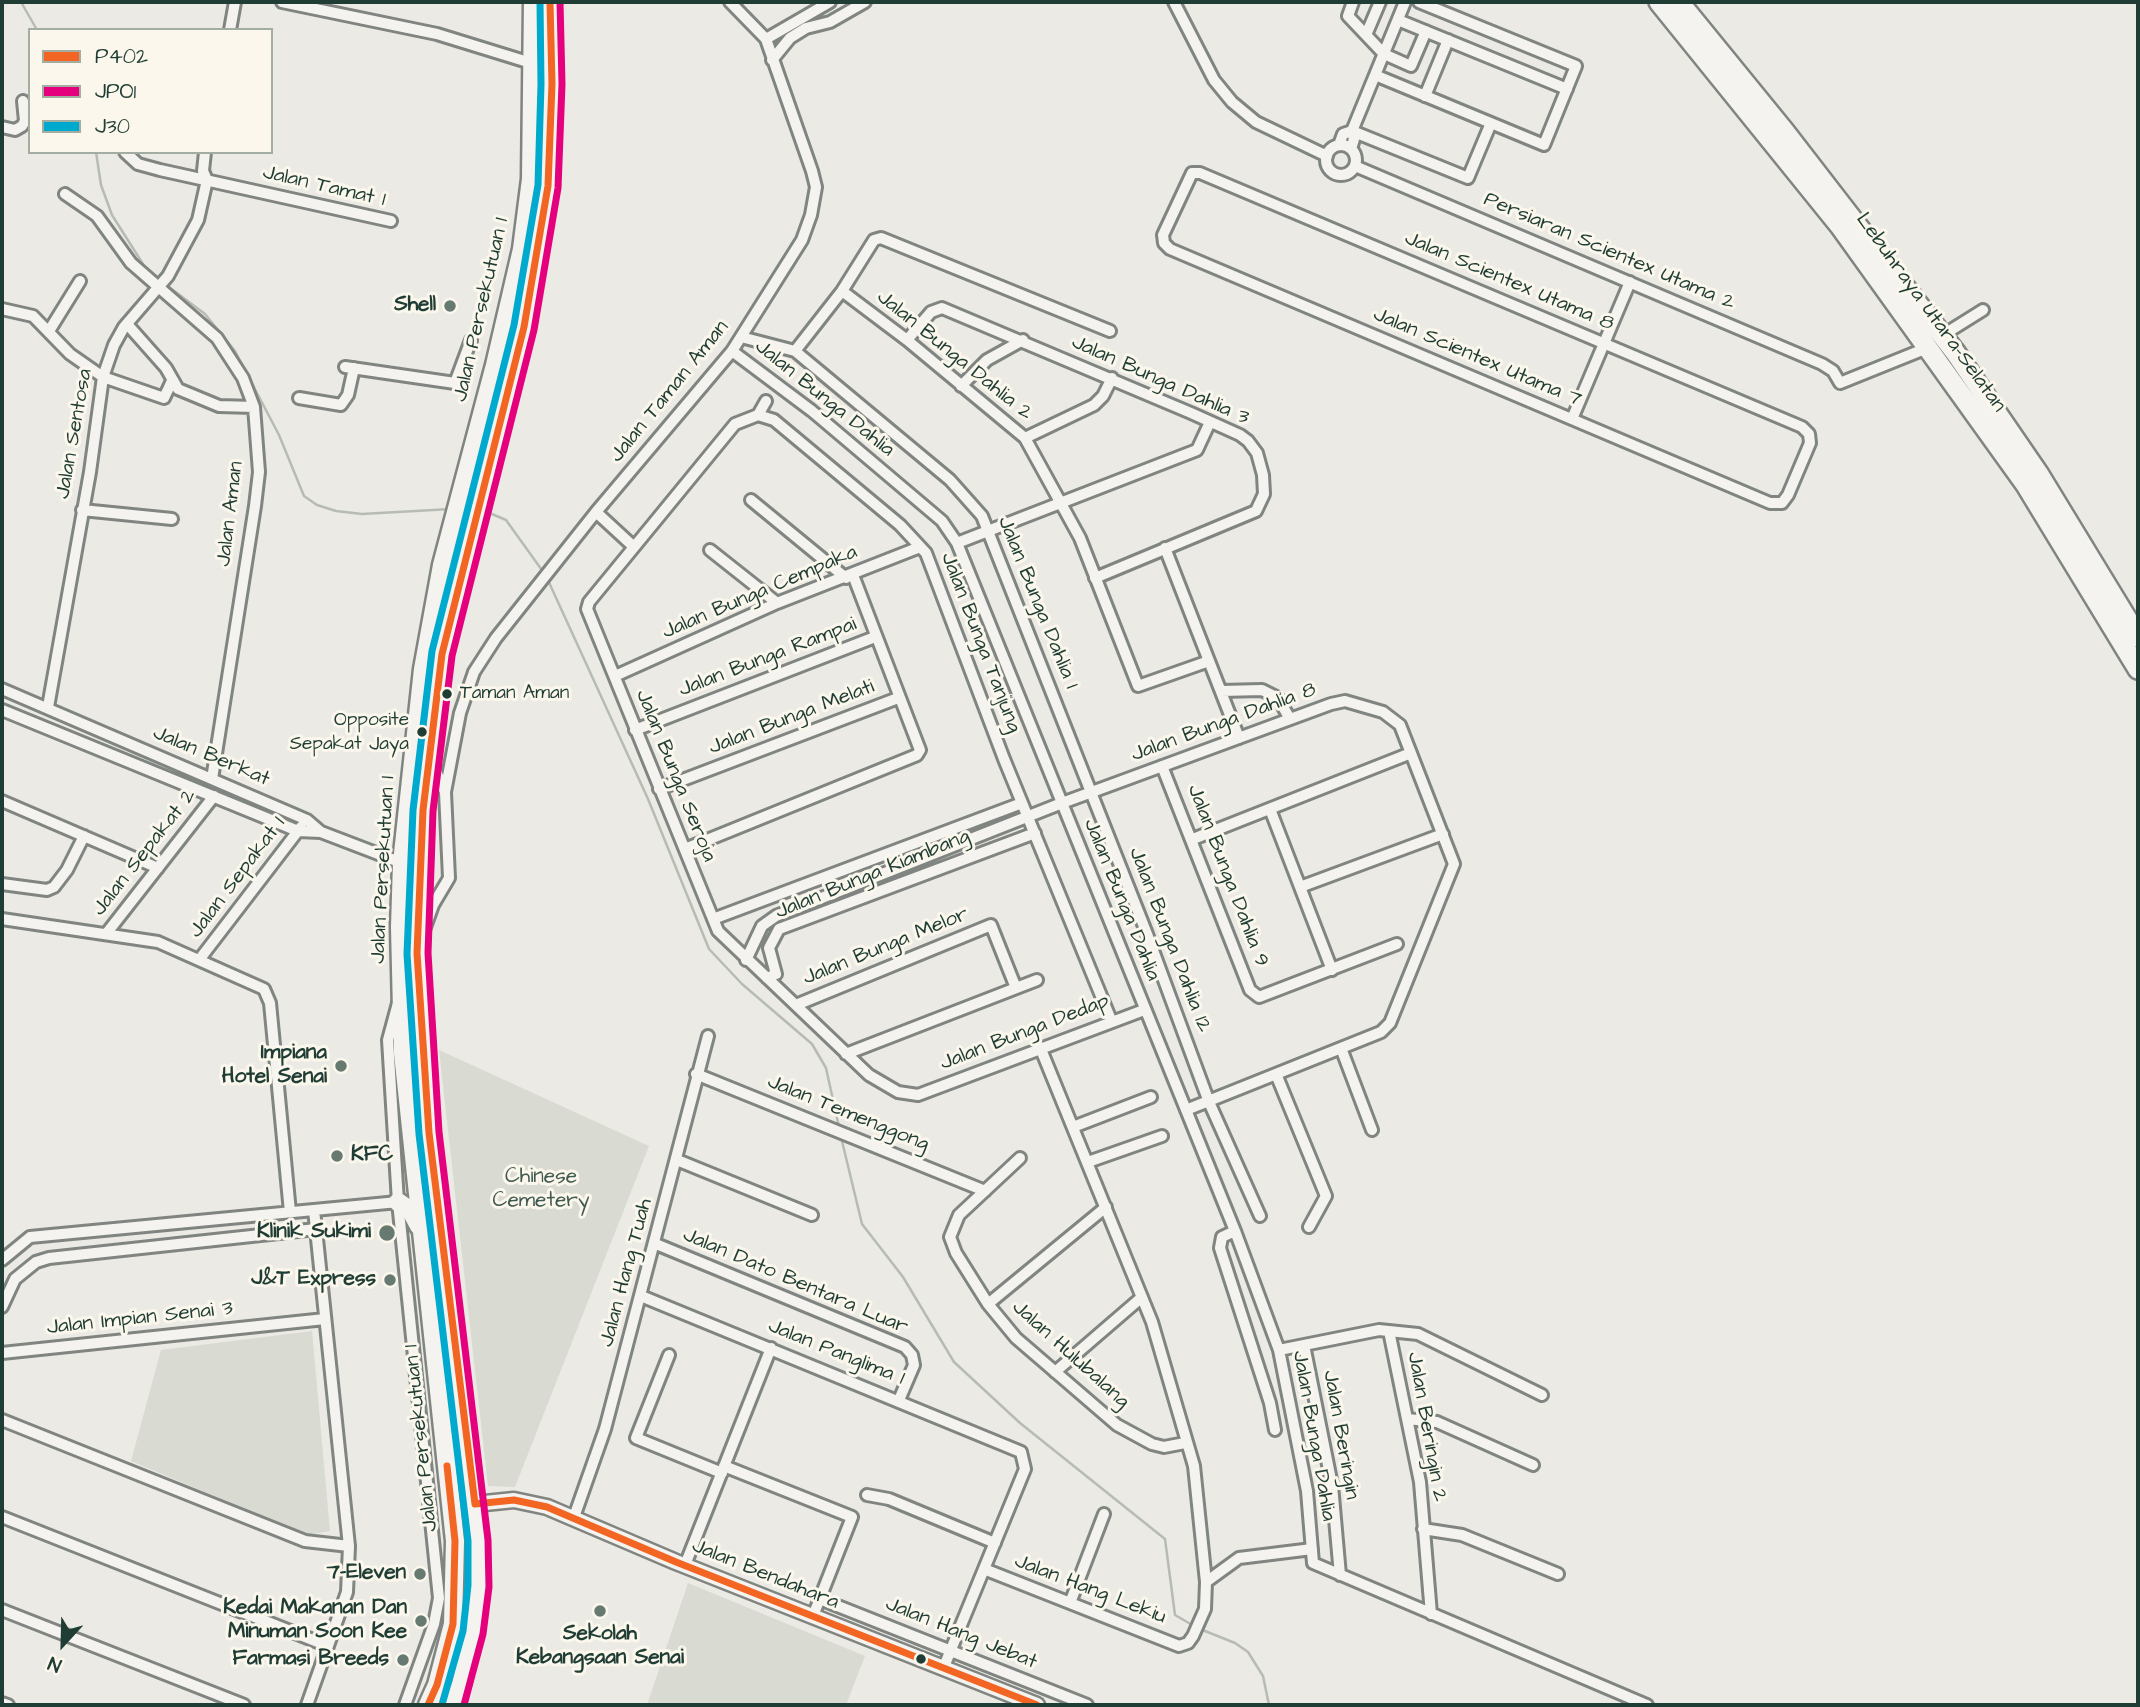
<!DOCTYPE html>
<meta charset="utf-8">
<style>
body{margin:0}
#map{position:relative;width:2140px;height:1707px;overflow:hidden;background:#ebeae4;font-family:"Architects Daughter",sans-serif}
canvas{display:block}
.frame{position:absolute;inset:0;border:4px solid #1f3d34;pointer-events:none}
.legend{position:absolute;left:28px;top:28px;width:245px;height:126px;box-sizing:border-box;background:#fbf7ec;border:2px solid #a3ada2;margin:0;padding:9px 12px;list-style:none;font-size:21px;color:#1f3d34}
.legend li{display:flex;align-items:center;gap:14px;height:35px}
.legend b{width:35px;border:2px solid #a3ada2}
.north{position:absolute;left:28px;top:1609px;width:70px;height:70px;-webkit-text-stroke:5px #fbf7ec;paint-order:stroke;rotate:202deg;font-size:19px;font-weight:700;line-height:28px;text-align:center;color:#1f3d34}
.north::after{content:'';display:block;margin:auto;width:24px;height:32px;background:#1f3d34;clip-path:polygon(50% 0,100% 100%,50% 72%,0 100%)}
</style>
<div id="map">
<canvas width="2140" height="1707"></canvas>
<div class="frame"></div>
<ul class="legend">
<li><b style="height:9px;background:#f26522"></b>P402</li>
<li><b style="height:9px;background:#e5007d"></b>JPO1</li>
<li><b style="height:9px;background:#00a9ce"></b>J30</li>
</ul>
<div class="north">N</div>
</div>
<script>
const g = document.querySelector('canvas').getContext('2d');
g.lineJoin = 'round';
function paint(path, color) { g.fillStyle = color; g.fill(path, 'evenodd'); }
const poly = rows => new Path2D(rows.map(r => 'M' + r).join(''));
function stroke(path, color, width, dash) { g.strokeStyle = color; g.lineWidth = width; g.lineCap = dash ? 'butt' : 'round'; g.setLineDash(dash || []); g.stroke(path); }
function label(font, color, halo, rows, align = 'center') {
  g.font = font + ' "Architects Daughter",sans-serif'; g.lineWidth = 6; g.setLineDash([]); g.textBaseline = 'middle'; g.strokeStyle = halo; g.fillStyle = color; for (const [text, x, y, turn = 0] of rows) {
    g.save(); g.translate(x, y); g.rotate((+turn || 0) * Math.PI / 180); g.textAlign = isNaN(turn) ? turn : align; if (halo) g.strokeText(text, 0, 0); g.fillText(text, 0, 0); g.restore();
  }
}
const green = poly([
 [439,1050,649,1146,515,1487,488,1486],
 [312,1331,330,1531,307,1535,131,1461,161,1350],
 [688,1583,865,1656,846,1705,647,1705]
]);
const stream = poly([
 [21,2,37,30],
 [96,152,101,185,112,215,148,272],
 [165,284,205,314,235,351,279,435,304,496,317,505,336,511,362,514,451,509],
 [485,511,506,520,544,573],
 [547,578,648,799,709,949,742,984,812,1044,826,1068,839,1127],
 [841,1137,862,1224,903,1277,954,1362,1020,1423,1165,1539,1175,1615,1194,1626],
 [1200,1629,1235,1643,1248,1652,1263,1676,1269,1705]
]);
const minor = poly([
 [282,2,437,34,531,63],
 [1174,2,1214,80,1232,102,1256,122,1327,156],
 [1353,2,1348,16,1384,54,1411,66,1426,31],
 [1398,20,1567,89],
 [230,30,235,2],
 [1366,35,1380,2],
 [766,39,830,2],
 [772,60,790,38,806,28,830,22,865,2],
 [1375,75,1544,145,1576,66,1419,2],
 [1425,96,1448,40],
 [2,127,15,130,22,126,25,121,23,101],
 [1339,145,1343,134,1352,131,1468,178,1491,123],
 '1326 160a15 15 0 1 1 30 0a15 15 0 1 1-30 0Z',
 [1351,149,1354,139,1352,131,1405,2],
 [125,152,138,164,160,170,391,221],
 [1355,166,1822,364,1833,371,1840,383,1922,350],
 [1192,173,1200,173,1802,427,1809,434,1810,443,1788,495,1782,503,1770,503,1170,249,1164,243,1163,235,1192,173],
 [65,194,97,216,131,263,217,338,243,378,254,407,259,472,255,506,212,779],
 [842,291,907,340,1025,438,1080,538,1138,686,1209,661],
 [2,309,33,316,70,354,103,377,164,398,172,381],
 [127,324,166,368,178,389,219,406,254,407],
 [1951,330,1983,310],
 [49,331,80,281],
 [741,337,795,351,950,480,982,516,1147,934,1209,1102,1260,1216],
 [907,340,931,312,942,308,1191,413,1240,435,1248,441,1257,453,1263,475,1264,494,1256,511,1095,578],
 [732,351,812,411,942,521,957,543,1235,1231,1279,1350,1307,1491,1313,1563,1647,1705],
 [795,351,842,291,874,240,881,238,1110,331],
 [345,367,455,383,471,340],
 [961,386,987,360,1023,340],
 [299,398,341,405,348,395,354,368],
 [758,415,766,401],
 [1572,419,1630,282],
 [1025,438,1094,405,1103,396,1112,378],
 [751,500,846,578],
 [82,510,172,519],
 [596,512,634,547],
 [957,543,1197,450,1210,422],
 [1165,548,1239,738],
 [710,550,777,603],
 [615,676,777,603,920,547],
 [2,689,307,820,321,832,402,863],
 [1221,691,1262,690,1278,698,1290,719],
 [48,707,90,472,103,377,114,345,124,327,168,276,198,220,207,180,203,171,205,152],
 [2,710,298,831,321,832],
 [635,730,875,637],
 [1162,766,1250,990,1259,997,1397,944],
 [659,789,898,698],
 [445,792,460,713,474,672,496,638,596,512,732,351,802,240,811,215,816,187,812,171,766,39,730,2],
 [2,801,158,868],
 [1270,809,1332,970],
 [1193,839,1411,753],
 [685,849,917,755,920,750,853,575],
 [2,884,47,890,54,887,67,870,84,836],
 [1300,887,1443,834],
 [2,919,158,942,264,989,270,1003,290,1212],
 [713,919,1022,803],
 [424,930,433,905,449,878,445,792,431,760],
 [106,934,214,796],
 [199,960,301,827],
 [746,960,762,926,776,916,1062,803,1331,704,1345,701,1383,712,1400,725,1454,864,1390,1023,1381,1032,1186,1110],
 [767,978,776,974,769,948,779,929,1035,833],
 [398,1003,388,1040,398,1202,439,1598,434,1624,405,1705],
 [796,1005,991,925,1016,988],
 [1111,1020,1004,759,926,553,900,525,774,420,758,415,735,424,589,602,587,609,718,931,869,1075,898,1092,918,1095,1144,1010],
 [1341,1048,1372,1130],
 [846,1054,1037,980],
 [696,1074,985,1191],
 [1276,1074,1326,1196,1309,1227],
 [1073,1127,1151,1097],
 [1020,1158,959,1215,950,1237,956,1253,988,1304,1016,1338,1117,1425,1152,1444,1164,1447,1185,1443],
 [677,1160,812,1215],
 [1088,1162,1162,1136],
 [1235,1231,1222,1237,1220,1248,1270,1403,1275,1430],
 [656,1244,905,1347,912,1355,914,1365,899,1400],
 [2,1260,30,1237,398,1202],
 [641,1296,1021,1452,1025,1469,943,1669],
 [988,1304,1106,1207],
 [2,1307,15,1279,36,1262,49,1258,316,1229],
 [1389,1331,1420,1482,1431,1614],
 [1304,1345,1332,1485,1340,1575],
 [1279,1350,1379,1330,1418,1334,1542,1395],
 [2,1353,325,1319],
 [669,1355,636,1438,722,1473],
 [1055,1372,1142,1297],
 [1407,1419,1437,1422,1533,1465],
 [2,1420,305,1541,349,1546],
 [724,1466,852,1517,813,1616],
 [867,1495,889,1499,995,1543],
 [2,1517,328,1646],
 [574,1517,605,1429,708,1036],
 [1423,1529,1462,1535,1558,1574],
 [685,1565,771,1348],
 [984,1569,1179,1646,1188,1643,1193,1636,1205,1609,1206,1582,1194,1466,1152,1322,1040,1047],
 [1206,1582,1239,1558,1312,1549],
 [820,1599,1087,1705],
 [1070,1603,1104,1514],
 [2,1610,244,1705],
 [2,1703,8,1705],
 [307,1705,347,1592,349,1546,314,1210]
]);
const tertiary = poly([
 [475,1504,514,1500,547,1507,676,1562,1037,1705]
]);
const trunk = poly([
 [398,1202,411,1211,419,1226],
 [428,1705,437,1685,453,1624,455,1541,403,1053,400,927,402,863,423,669,442,565,495,365,522,249,531,179,533,2],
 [453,1705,461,1684,473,1633,479,1586,478,1540,429,1133,417,953,423,810,442,654,524,327,548,186,552,84,550,2]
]);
const motorway = poly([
 [1659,2,1840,226,2026,485,2138,669],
 [1679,2,1785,132,1955,352,2038,473,2138,637]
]);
const bus1 = poly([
 [550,2,552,84,548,186,524,327,442,654,423,810,417,953,429,1133,475,1504,514,1500,547,1507,676,1562,1037,1705],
 [428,1705,437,1685,453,1624,455,1541,447,1466]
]);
const bus2 = poly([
 [464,1705,483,1634,489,1587,488,1540,439,1132,428,953,433,811,452,656,534,330,558,188,562,84,560,2]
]);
const bus3 = poly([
 [443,1701,463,1631,468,1585,468,1541,419,1134,407,954,413,810,432,651,514,325,538,185,541,84,540,2]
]);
const markers = [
 [450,306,7,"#667a72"],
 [447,694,6,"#1f3d34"],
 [422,732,6,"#1f3d34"],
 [341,1066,7,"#667a72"],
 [337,1156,7,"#667a72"],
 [387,1233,9,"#667a72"],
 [390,1280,7,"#667a72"],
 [420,1574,7,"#667a72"],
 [600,1611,7,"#667a72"],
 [421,1621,7,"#667a72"],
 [921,1659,6,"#1f3d34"],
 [403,1660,7,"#667a72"]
];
const busNames = [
 ["Taman Aman",460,694],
 ["Opposite",409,721,"right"],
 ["Sepakat Jaya",409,745,"right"]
];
const streetNames = [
 ["Jalan Tamat 1",324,187,13],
 ["Persiaran Scientex Utama 2",1609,252,23],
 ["Jalan Scientex Utama 8",1509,282,23],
 ["Jalan Persekutuan 1",482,310,-77],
 ["Lebuhraya Utara–Selatan",1930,313,54],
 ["Jalan Bunga Dahlia 2",954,356,39],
 ["Jalan Scientex Utama 7",1477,358,23],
 ["Jalan Bunga Dahlia 3",1160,381,24],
 ["Jalan Taman Aman",670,392,-51],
 ["Jalan Bunga Dahlia",824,399,39],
 ["Jalan Sentosa",75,434,-80],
 ["Jalan Aman",231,514,-83],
 ["Jalan Bunga Cempaka",760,593,-23],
 ["Jalan Bunga Dahlia 1",1037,603,68],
 ["Jalan Bunga Tanjung",980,643,69],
 ["Jalan Bunga Rampai",768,658,-21],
 ["Jalan Bunga Melati",792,718,-21],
 ["Jalan Bunga Dahlia 8",1224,723,-20],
 ["Jalan Berkat",211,757,23],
 ["Jalan Bunga Seroja",675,776,68],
 ["Jalan Sepakat 2",145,853,-52],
 ["Jalan Persekutuan 1",384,870,-87],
 ["Jalan Bunga Kiambang",873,875,-22],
 ["Jalan Bunga Dahlia 9",1227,876,69],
 ["Jalan Sepakat 1",238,878,-53],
 ["Jalan Bunga Dahlia",1121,900,68],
 ["Jalan Bunga Dahlia 12",1169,940,69],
 ["Jalan Bunga Melor",886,947,-22],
 ["Jalan Bunga Dedap",1025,1033,-21],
 ["Jalan Temenggong",848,1114,22],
 ["Jalan Hang Tuah",627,1273,-75],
 ["Jalan Dato Bentara Luar",795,1282,23],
 ["Jalan Impian Senai 3",140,1319,-6],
 ["Jalan Panglima 1",836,1353,22],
 ["Jalan Hulubalang",1070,1355,42],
 ["Jalan Beringin 2",1426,1427,80],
 ["Jalan Beringin",1340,1435,80],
 ["Jalan Bunga Dahlia",1313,1436,80],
 ["Jalan Persekutuan 1",422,1438,-96],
 ["Jalan Bendahara",765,1575,22],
 ["Jalan Hang Lekiu",1090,1590,21],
 ["Jalan Hang Jebat",961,1634,22]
];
const poiNames = [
 ["Shell",436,306],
 ["Impiana",327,1054],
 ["Hotel Senai",327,1078],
 ["KFC",351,1156,"left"],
 ["Klinik Sukimi",371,1233],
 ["J&T Express",376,1280],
 ["7-Eleven",406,1574],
 ["Kedai Makanan Dan",407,1609],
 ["Minuman Soon Kee",407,1633],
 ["Sekolah",600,1635,"center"],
 ["Kebangsaan Senai",600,1659,"center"],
 ["Farmasi Breeds",389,1660]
];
const parkNames = [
 ["Chinese",541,1178],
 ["Cemetery",541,1202]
];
paint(green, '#d9dbd2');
stroke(stream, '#b6bcb4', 2.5);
stroke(minor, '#808581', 16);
stroke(tertiary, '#808581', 19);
stroke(trunk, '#808581', 23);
stroke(motorway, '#808581', 24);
stroke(minor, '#f4f3ef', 10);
stroke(tertiary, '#f4f3ef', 14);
stroke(trunk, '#f4f3ef', 18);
stroke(motorway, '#f4f3ef', 19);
stroke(bus1, '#f26522', 7);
stroke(bus2, '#e5007d', 7);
stroke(bus3, '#00a9ce', 7);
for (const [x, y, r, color] of markers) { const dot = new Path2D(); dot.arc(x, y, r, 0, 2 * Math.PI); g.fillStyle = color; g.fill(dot); stroke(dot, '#fbf7ec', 2.5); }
label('19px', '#1f3d34', '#fbf7ec', busNames, 'left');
label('21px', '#1f3d34', '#fbf7ec', streetNames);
label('bold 21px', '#1f3d34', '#fbf7ec', poiNames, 'right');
label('21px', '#415a51', '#fbf7ec', parkNames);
</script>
